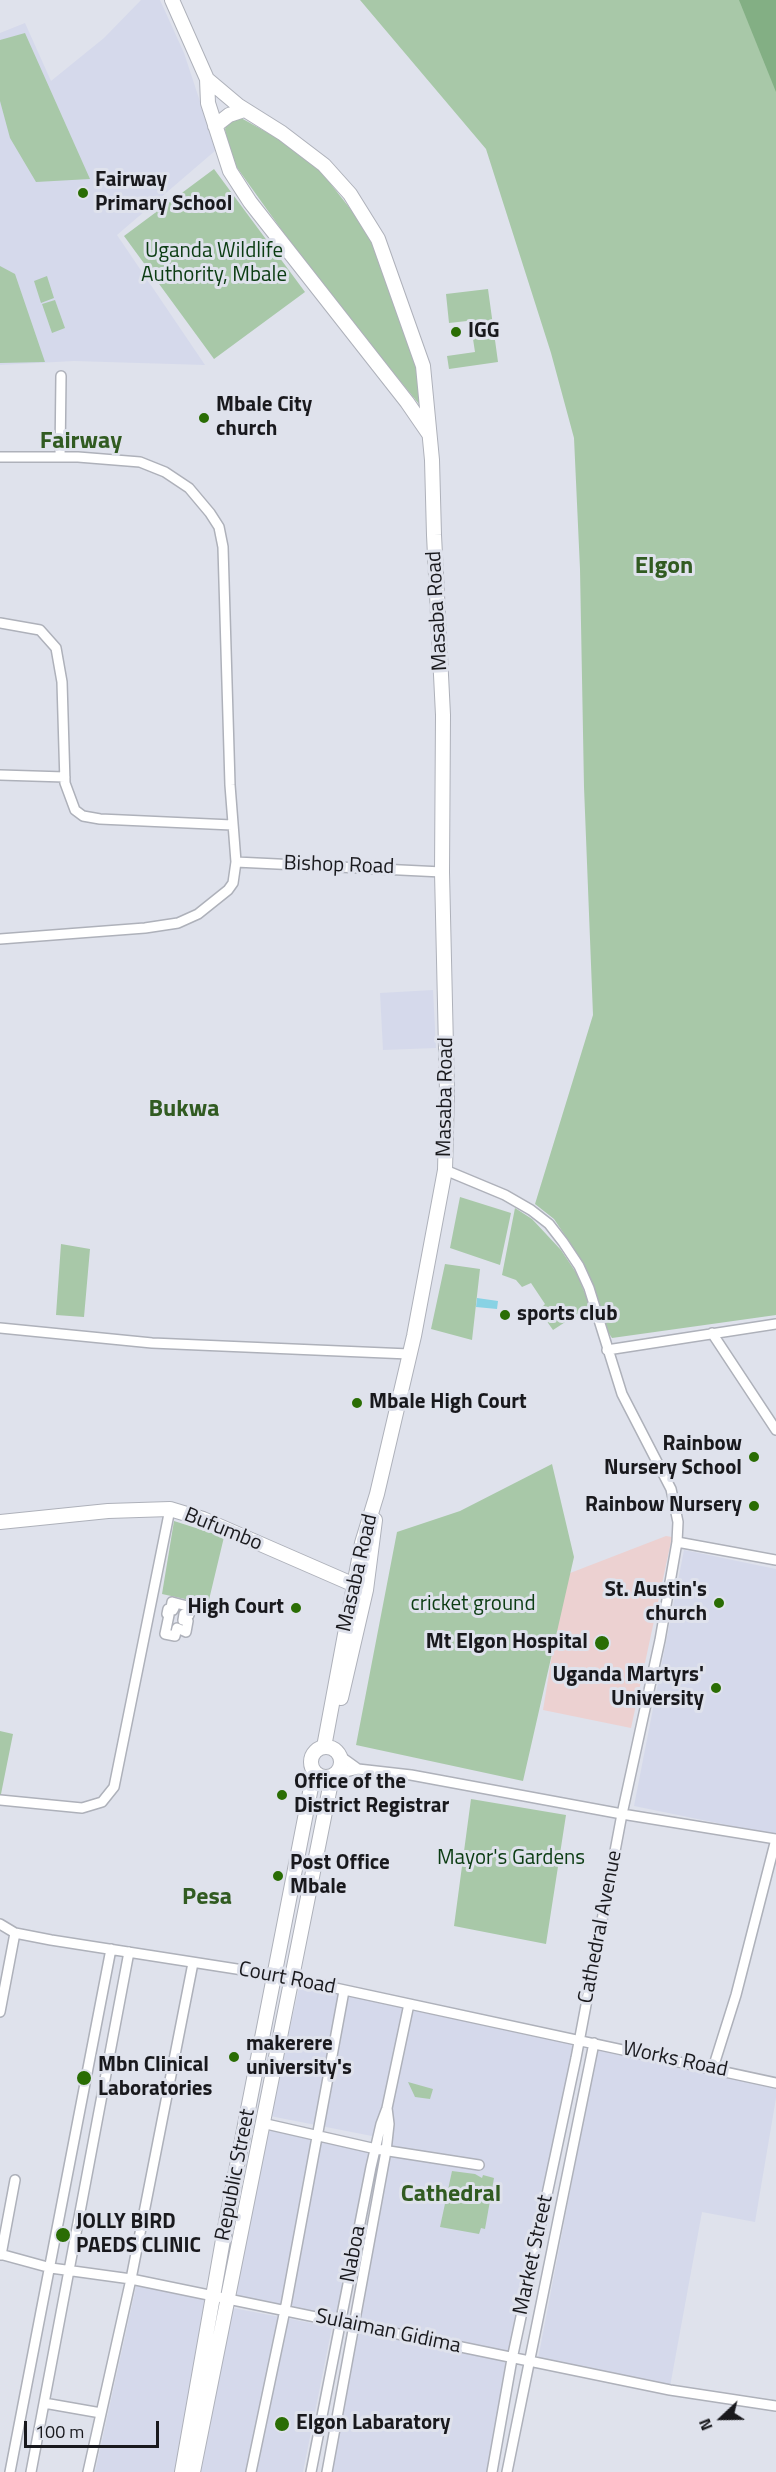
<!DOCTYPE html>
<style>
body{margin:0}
#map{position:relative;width:776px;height:2472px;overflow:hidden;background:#dfe2ec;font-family:"Titillium Web",sans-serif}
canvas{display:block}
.north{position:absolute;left:692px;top:2388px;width:60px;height:60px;-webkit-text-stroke:4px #dfe2ec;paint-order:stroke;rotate:248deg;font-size:16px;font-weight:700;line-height:24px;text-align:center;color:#19191d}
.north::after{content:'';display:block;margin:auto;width:21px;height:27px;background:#19191d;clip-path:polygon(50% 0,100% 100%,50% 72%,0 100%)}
.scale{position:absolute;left:24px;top:2421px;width:135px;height:27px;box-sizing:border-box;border:3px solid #19191d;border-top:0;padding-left:8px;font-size:18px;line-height:21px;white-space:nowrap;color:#19191d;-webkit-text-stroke:4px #dfe2ec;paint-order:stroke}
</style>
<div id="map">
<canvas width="776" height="2472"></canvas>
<div class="north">N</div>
<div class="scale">100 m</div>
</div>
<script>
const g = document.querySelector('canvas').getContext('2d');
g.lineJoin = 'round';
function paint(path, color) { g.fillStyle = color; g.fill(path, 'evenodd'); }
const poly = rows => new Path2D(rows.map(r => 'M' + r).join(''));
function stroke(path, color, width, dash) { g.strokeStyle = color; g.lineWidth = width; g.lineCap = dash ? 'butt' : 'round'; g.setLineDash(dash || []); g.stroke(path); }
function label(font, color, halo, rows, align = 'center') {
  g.font = font + ' "Titillium Web",sans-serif'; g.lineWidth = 6; g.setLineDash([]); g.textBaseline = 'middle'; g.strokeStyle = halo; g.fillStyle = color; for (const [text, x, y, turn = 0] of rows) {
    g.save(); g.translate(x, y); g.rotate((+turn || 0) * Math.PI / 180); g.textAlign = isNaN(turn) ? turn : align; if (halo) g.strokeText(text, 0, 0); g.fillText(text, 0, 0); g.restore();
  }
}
const built = poly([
 [141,0,160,0,184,53,216,150,117,235,205,365,74,361,0,365,0,33,25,23,51,81,104,38],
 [433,990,436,1048,383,1050,380,993],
 [684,1550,776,1569,776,1835,634,1806],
 [300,1983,405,2006,377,2137,270,2116],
 [414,2006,580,2040,489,2472,327,2472,388,2127],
 [598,2045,776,2085,776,2098,755,2222,702,2212,669,2392,538,2359],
 [268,2129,317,2138,374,2154,339,2321,230,2299],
 [137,2282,211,2295,175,2472,95,2472],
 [233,2308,332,2327,303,2472,201,2472]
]);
const medical = poly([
 [666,1536,672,1537,631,1728,543,1710,565,1575]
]);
const green = poly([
 [360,0,776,0,776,1315,612,1338,608,1332,594,1287,574,1249,554,1219,535,1204,593,1015,584,787,580,569,574,438,551,353,486,149],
 [25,33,90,179,36,182,10,138,0,101,0,40],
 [231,118,241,118,308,155,374,239,396,299,415,362,423,409,311,271,233,162,225,130,226,124],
 [214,169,305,292,214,359,124,236],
 [0,266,15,274,45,362,0,363],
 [47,276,54,298,41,303,34,281],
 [488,289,498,362,449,369,447,356,475,352,471,326,468,326,467,321,449,323,446,294],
 [55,300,65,328,52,333,42,304],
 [460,1197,511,1213,500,1265,450,1248],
 [515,1208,532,1219,561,1250,577,1274,590,1306,553,1330,539,1310,545,1304,531,1283,522,1287,516,1280,502,1275],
 [61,1244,90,1249,84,1317,56,1315],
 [445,1264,480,1269,472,1340,431,1329],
 [552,1464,574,1557,523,1781,356,1745,397,1532,460,1511],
 [174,1521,224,1537,208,1604,162,1594],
 [0,1731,13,1734,0,1799],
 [471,1799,566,1815,546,1944,454,1926],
 [408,2082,433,2089,430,2099,415,2097],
 [452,2171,475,2174,482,2178,483,2175,494,2178,485,2229,481,2228,479,2234,440,2227]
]);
const forest = poly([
 [739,0,776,0,776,92]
]);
const water = poly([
 [477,1298,498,1301,497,1309,476,1307]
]);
const street = poly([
 [0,457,78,457,140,462,165,472,189,488,210,513,219,527,223,547,230,785,236,862,233,883,228,890,198,914,178,923,145,928,0,939],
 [60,457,61,376],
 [0,623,40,630,56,648,62,682,65,783,75,810,83,816,100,819,232,825],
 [0,775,65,777],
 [236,862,442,872],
 [445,1170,505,1195,531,1210,549,1224,563,1242,579,1266,589,1288,622,1394,671,1489,678,1522,677,1542,660,1640,622,1814,576,2058,512,2359,492,2472],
 [0,1328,152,1343,409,1354],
 [712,1333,776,1430],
 [607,1350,776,1324],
 [677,1542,776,1560],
 [191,1607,189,1615,184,1614,183,1620,188,1621,186,1632,177,1628,175,1636,165,1634,169,1615,167,1614,168,1609,173,1610,174,1608,171,1608,172,1602,191,1607],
 [340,1756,358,1769],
 [336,1774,358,1769,411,1775,622,1814,776,1839],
 [0,1800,82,1808,102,1802,114,1787,170,1509],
 [0,1924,15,1933,51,1940,275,1975,776,2083],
 [0,2012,15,1933],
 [713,2068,736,1995,776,1839],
 [262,2123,376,2149,479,2165],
 [0,2254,51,2268,131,2279,670,2390,776,2406],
 [1,2255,15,2180],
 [44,2403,101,2413],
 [10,2472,111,1949],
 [31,2472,129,1952],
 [88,2472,131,2279,193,1963],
 [251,2472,286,2305,344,1991],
 [311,2472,371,2167,381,2124,387,2108,409,2004],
 [327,2472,386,2151,389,2124,387,2108],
 [507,2472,594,2043]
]);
const secondary = poly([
 [172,0,207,79,208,103,230,171,250,202,407,402,429,434],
 [207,79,239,106,282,133,324,165,350,194,378,239,423,366,432,460,434,535,443,715,442,872,447,1092,445,1170,414,1336,377,1494,362,1543,324,1747],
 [215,126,229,115,244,110],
 [0,1522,108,1511,170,1509,203,1519,366,1590],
 [341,1698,366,1590,375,1520],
 '311 1762a15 15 0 1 1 30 0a15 15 0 1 1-30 0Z',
 [182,2472,227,2217,314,1772],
 [193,2472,332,1777]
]);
const markers = [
 [83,193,6,"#2a6d04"],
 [456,332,6,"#2a6d04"],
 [204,418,6,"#2a6d04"],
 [505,1315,6,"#2a6d04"],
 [357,1403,6,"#2a6d04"],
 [754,1457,6,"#2a6d04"],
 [754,1506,6,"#2a6d04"],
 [719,1603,6,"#2a6d04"],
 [296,1608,6,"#2a6d04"],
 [602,1643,8,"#2a6d04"],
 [716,1688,6,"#2a6d04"],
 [282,1795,6,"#2a6d04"],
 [278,1876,6,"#2a6d04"],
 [234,2057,6,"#2a6d04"],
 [84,2078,8,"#2a6d04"],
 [63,2235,8,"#2a6d04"],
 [282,2424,8,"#2a6d04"]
];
const poiNames = [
 ["Fairway",95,181],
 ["Primary School",95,205],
 ["IGG",468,332],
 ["Mbale City",216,406],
 ["church",216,430],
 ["sports club",517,1315],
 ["Mbale High Court",369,1403],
 ["Rainbow",742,1445,"right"],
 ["Nursery School",742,1469,"right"],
 ["Rainbow Nursery",742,1506,"right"],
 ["St. Austin's",707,1591,"right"],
 ["church",707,1615,"right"],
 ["High Court",284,1608,"right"],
 ["Mt Elgon Hospital",588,1643,"right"],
 ["Uganda Martyrs'",704,1676,"right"],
 ["University",704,1700,"right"],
 ["Office of the",294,1783],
 ["District Registrar",294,1807],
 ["Post Office",290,1864],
 ["Mbale",290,1888],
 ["makerere",246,2045],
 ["university's",246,2069],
 ["Mbn Clinical",98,2066],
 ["Laboratories",98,2090],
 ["JOLLY BIRD",76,2223],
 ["PAEDS CLINIC",76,2247],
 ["Elgon Labaratory",296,2424]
];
const parkNames = [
 ["Uganda Wildlife",214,252],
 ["Authority, Mbale",214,276],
 ["cricket ground",473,1605],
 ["Mayor's Gardens",511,1859]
];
const streetNames = [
 ["Masaba Road",438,611,-93],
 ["Bishop Road",339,866,2],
 ["Masaba Road",446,1097,-89],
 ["Bufumbo",223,1530,22],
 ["Masaba Road",358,1573,-77],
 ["Cathedral Avenue",601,1927,-79],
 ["Court Road",287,1979,11],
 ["Works Road",675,2060,12],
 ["Republic Street",236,2175,-79],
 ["Naboa",354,2254,-79],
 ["Market Street",534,2255,-78],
 ["Sulaiman Gidima",388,2332,12]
];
const quarterNames = [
 ["Fairway",81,442],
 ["Elgon",664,567],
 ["Bukwa",184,1110],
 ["Pesa",207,1898],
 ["Cathedral",451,2195]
];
paint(built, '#d5d9eb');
paint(medical, '#ecd1d1');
paint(green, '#a8c8a8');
paint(forest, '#83af84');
paint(water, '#88d2e4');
stroke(street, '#aeb1ba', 12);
stroke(secondary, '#aeb1ba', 16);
stroke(street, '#fff', 9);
stroke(secondary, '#fff', 14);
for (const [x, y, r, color] of markers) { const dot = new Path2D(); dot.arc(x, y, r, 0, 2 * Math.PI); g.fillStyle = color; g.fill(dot); stroke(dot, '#dfe2ec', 2); }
label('bold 21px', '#19191d', '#dfe2ec', poiNames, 'left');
label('21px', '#0b3c12', '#dfe2ec', parkNames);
label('21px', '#19191d', '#dfe2ec', streetNames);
label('bold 24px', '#315b21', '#dfe2ec', quarterNames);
</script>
